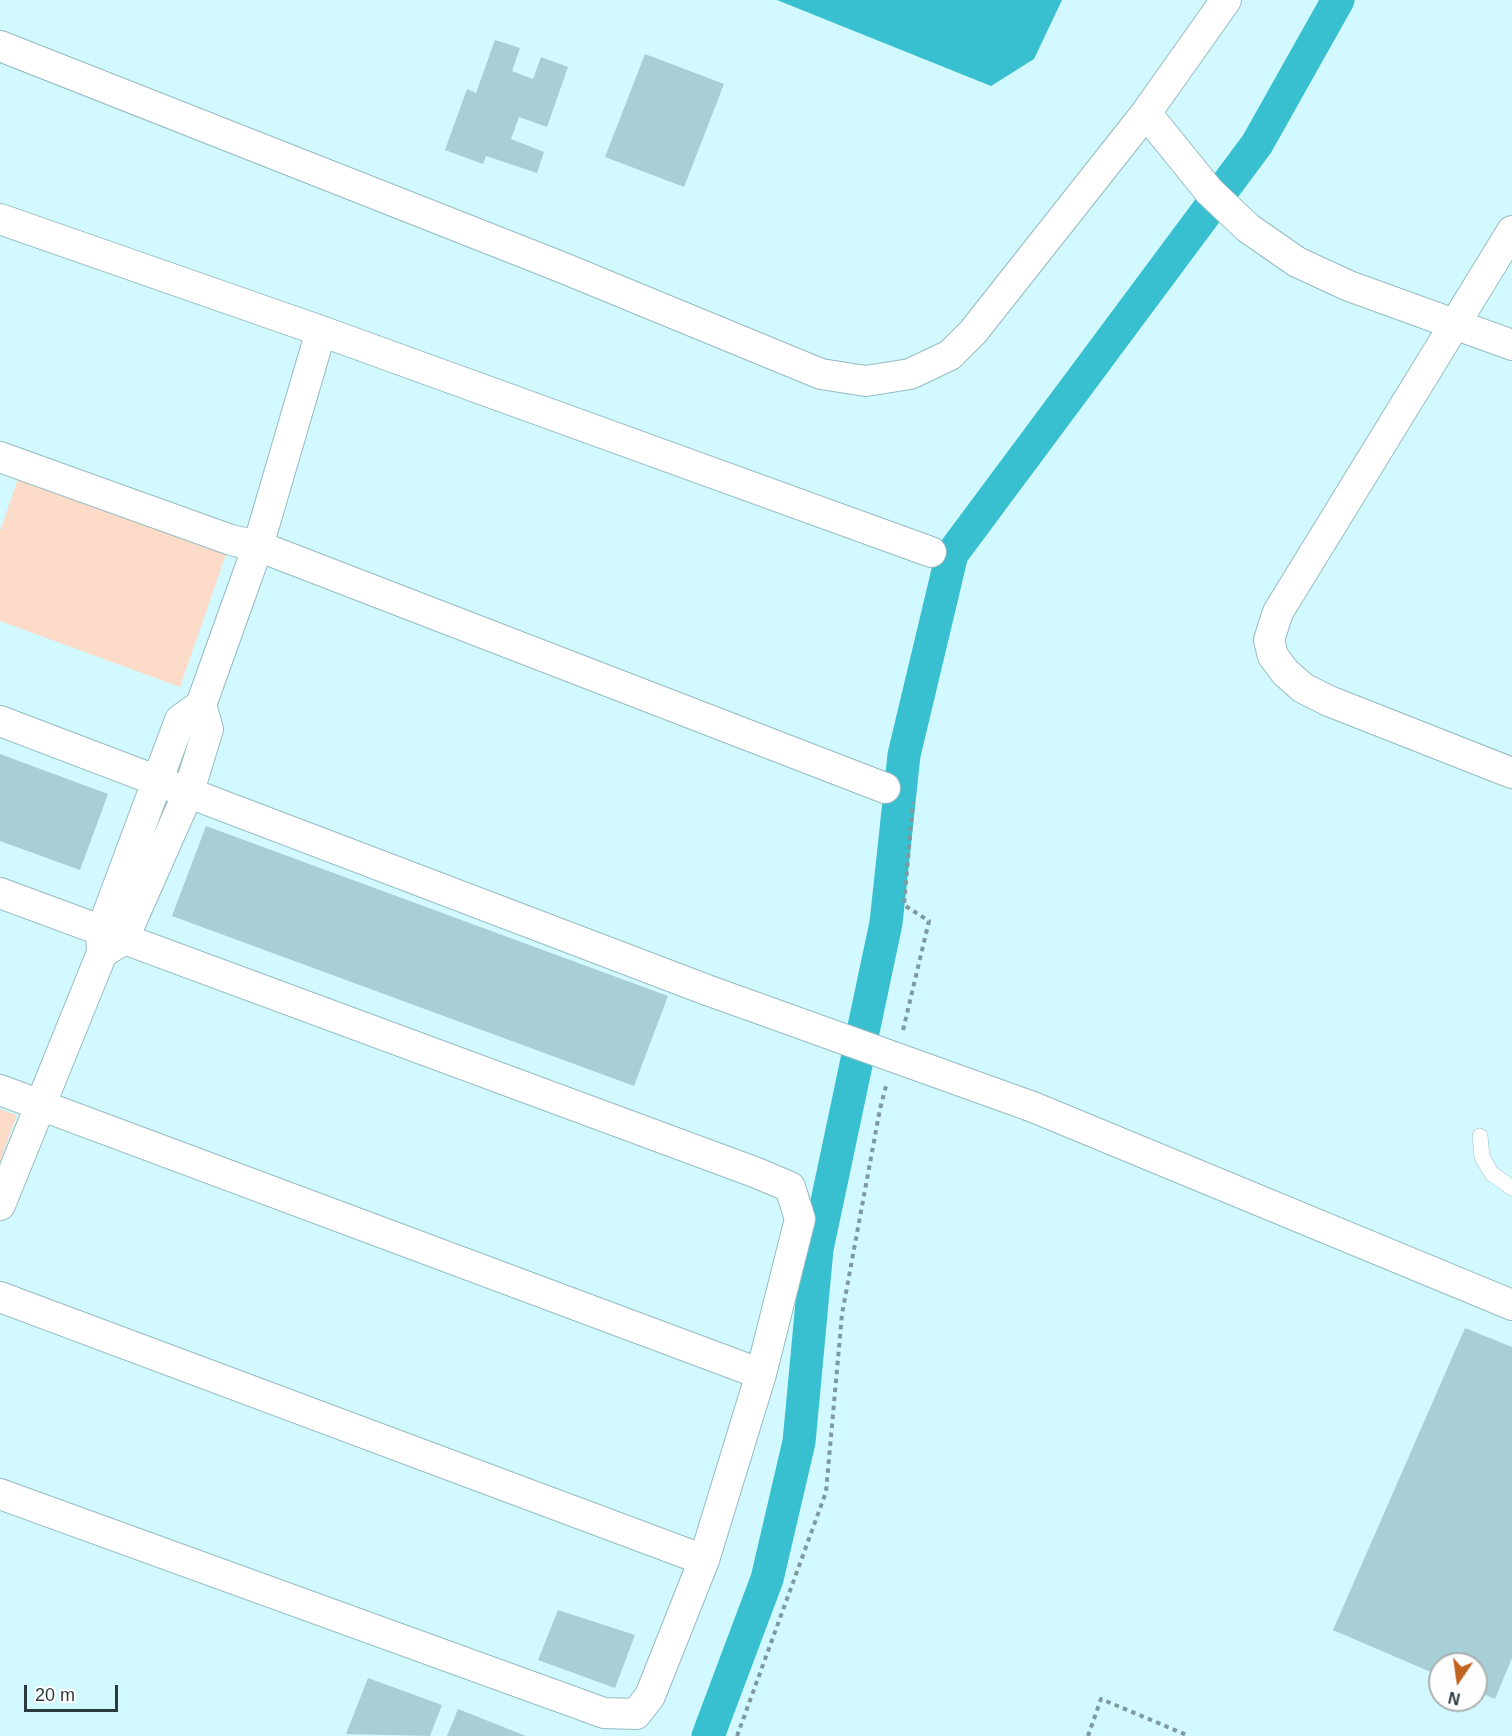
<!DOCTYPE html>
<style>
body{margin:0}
#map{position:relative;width:1512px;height:1736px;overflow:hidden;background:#d1f9ff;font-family:Helvetica,sans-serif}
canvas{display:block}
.north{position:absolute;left:1428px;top:1652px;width:60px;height:60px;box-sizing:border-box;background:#fefefe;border:2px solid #aab0b1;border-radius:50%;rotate:193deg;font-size:16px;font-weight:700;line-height:24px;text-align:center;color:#2b3a3d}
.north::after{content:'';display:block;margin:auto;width:21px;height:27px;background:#c2621f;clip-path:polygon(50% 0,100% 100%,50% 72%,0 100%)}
.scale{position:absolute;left:24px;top:1685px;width:94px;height:27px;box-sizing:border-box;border:3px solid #2b3a3d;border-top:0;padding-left:8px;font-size:18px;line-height:21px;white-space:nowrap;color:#2b3a3d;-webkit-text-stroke:4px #fefefe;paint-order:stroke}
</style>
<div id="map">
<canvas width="1512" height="1736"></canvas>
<div class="north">N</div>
<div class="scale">20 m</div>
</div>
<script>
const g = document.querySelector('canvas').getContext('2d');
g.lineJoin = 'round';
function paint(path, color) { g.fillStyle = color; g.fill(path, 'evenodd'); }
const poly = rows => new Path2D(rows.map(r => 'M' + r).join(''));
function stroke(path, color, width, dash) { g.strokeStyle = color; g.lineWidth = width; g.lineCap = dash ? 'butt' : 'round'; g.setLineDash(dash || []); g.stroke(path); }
const green = poly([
 [23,464,231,540,180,687,0,621,0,531],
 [0,1109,17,1115,0,1161]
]);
const water = poly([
 [777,0,1062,0,1034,59,991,86]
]);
const canal = poly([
 [708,1736,767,1579,799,1442,817,1249,886,923,904,755,952,554,1257,144,1338,0]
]);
const building = poly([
 [495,40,520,48,512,71,533,79,541,57,568,67,547,127,519,117,511,139,544,152,537,173,486,156,483,164,445,150,467,89,476,93],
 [645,54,724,84,684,187,605,157],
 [0,754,108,794,80,870,0,841],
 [206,826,668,996,634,1086,172,916],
 [1465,1328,1512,1347,1512,1658,1495,1699,1476,1691,1476,1664,1440,1664,1440,1676,1333,1630],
 [558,1610,635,1635,615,1688,538,1660],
 [368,1678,442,1705,430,1736,346,1734],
 [458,1709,526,1736,447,1736]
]);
const path = poly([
 [903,1030,929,921,904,905,913,802],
 [737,1736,826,1492,842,1314,880,1109,886,1086],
 [1088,1736,1101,1699,1189,1736]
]);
const service = poly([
 [1480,1136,1482,1157,1492,1174,1512,1188]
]);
const minor = poly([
 [0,46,561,267,821,374,866,381,910,374,950,355,973,332,1146,113,1226,0],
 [1146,113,1209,191,1248,228,1297,262,1349,286,1512,345],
 [0,219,321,331,931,552],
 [1512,231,1278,612,1269,640,1273,656,1285,672,1303,688,1329,701,1512,773],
 [0,457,231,540,258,546,885,788],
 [201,705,180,720,101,932,102,953,123,940,189,791,208,729,201,705,258,546,321,331],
 [0,721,707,990],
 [0,893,757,1173,790,1187,800,1219,761,1374,704,1560,650,1696,636,1714,604,1713,0,1494],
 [0,1090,761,1374],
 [1033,1107,1512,1305],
 [0,1205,102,953],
 [0,1297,704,1560]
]);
const minorBridge = poly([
 [707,990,1033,1107]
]);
paint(green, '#fcdbc9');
paint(water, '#38c0d1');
stroke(canal, '#38c0d1', 33);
paint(building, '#a8cfd5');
stroke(service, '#95bbc1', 16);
stroke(minor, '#95bbc1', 32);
stroke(path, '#7f9a9f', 4, [4.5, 4.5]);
stroke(service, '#fff', 15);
stroke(minor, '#fff', 30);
stroke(minorBridge, '#95bbc1', 32, []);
stroke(minorBridge, '#fff', 30);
</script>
